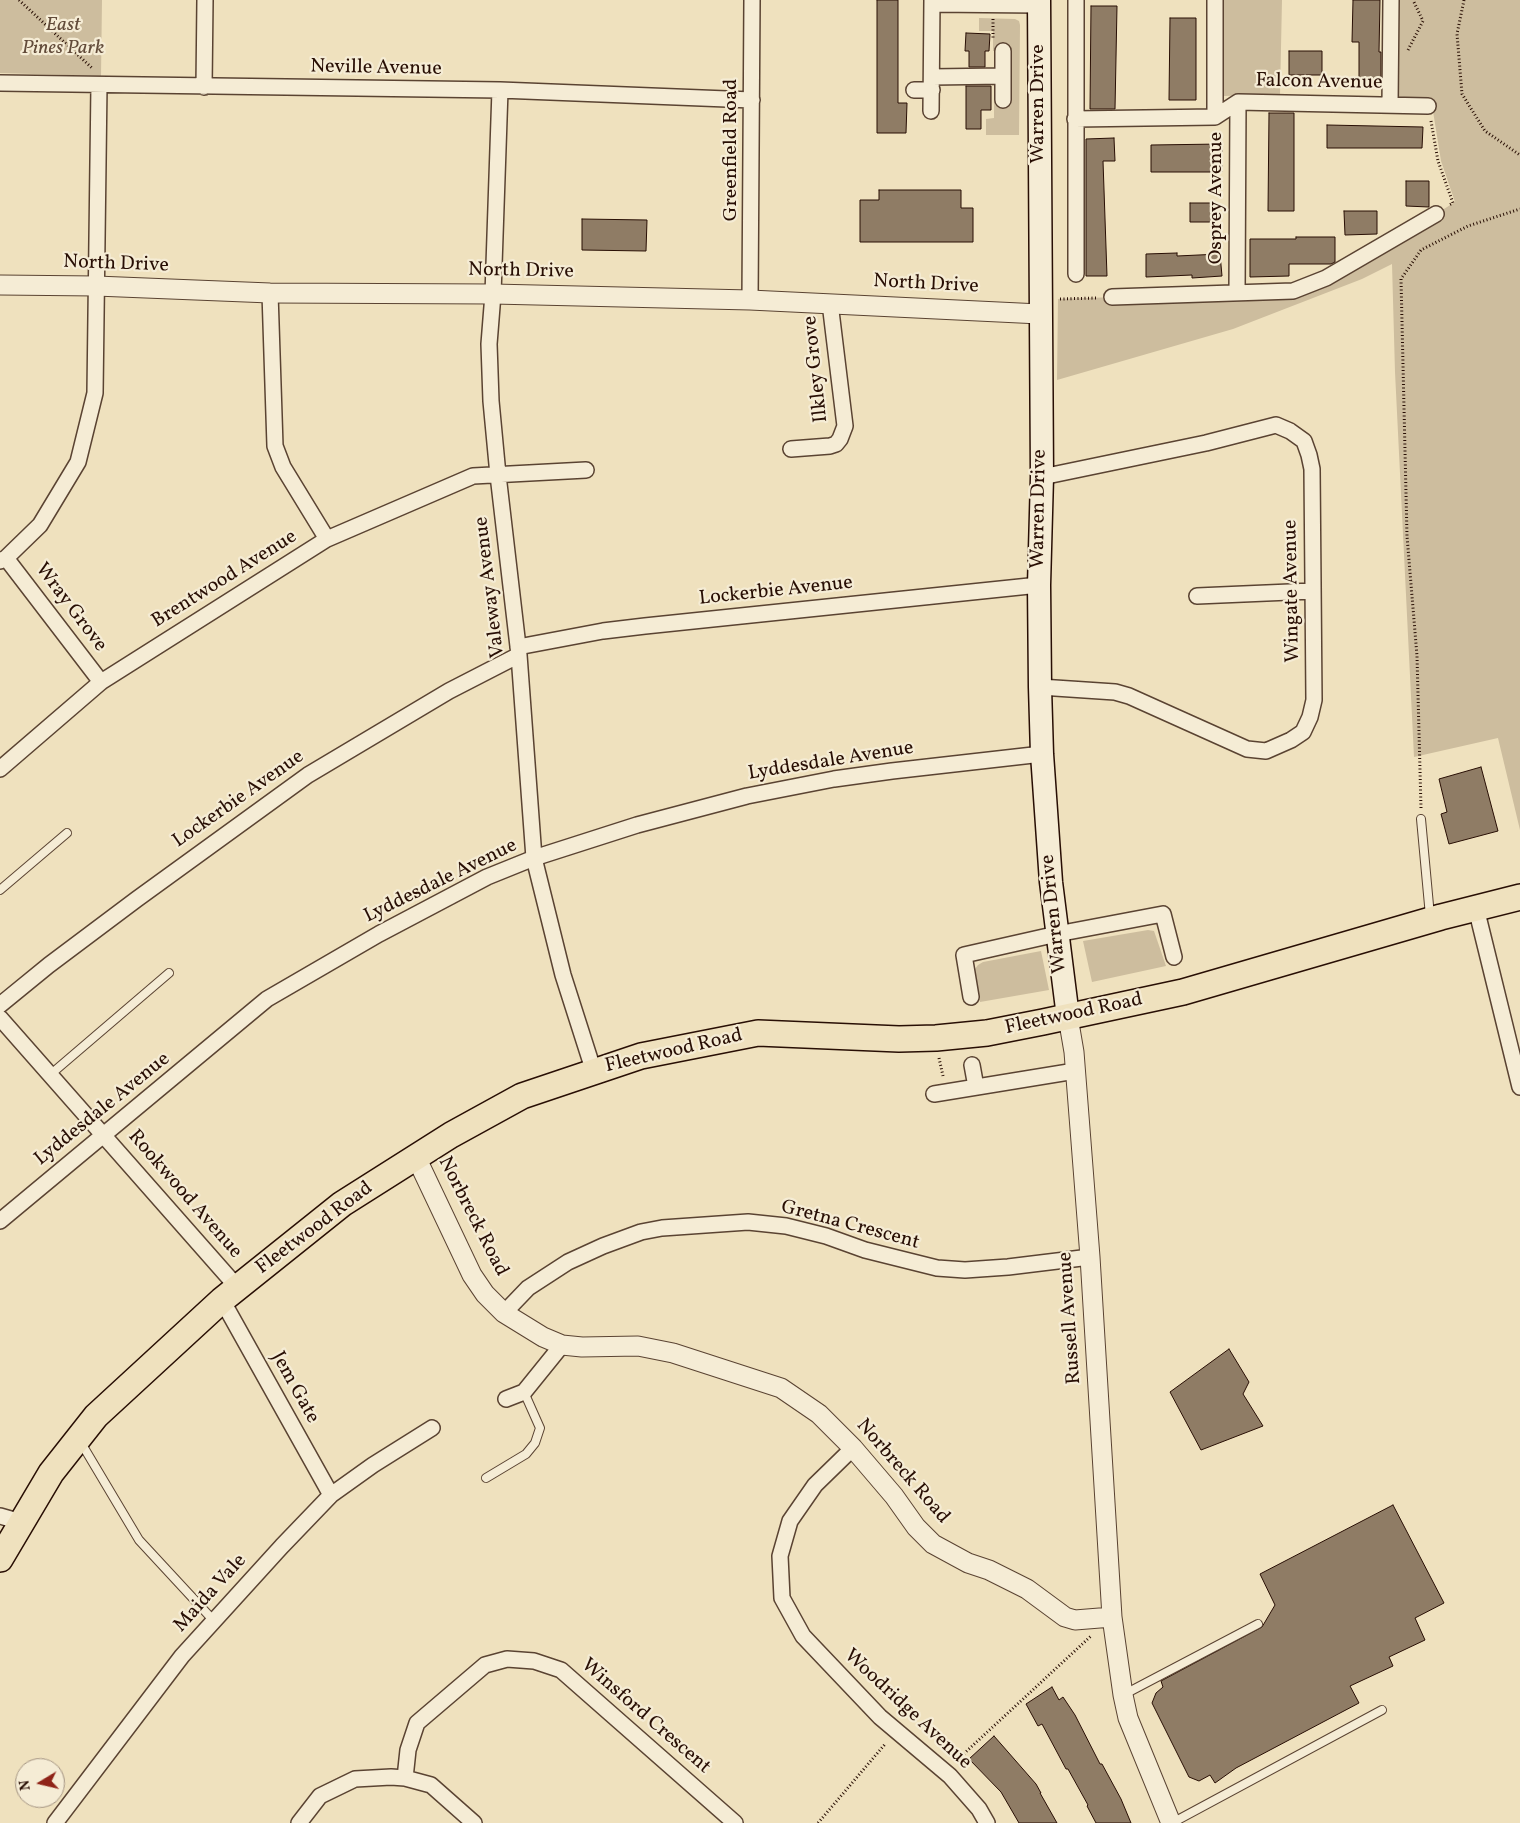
<!DOCTYPE html>
<style>
body{margin:0}
#map{position:relative;width:1520px;height:1823px;overflow:hidden;background:#efe1be;font-family:Vollkorn,serif}
canvas{display:block}
.north{position:absolute;left:15px;top:1758px;width:50px;height:50px;box-sizing:border-box;background:#f5ecd5;border:1px solid #a39381;border-radius:50%;rotate:261deg;font-size:14px;font-weight:700;line-height:20px;text-align:center;color:#280e04}
.north::after{content:'';display:block;margin:auto;width:18px;height:22px;background:#8f2418;clip-path:polygon(50% 0,100% 100%,50% 72%,0 100%)}
</style>
<div id="map">
<canvas width="1520" height="1823"></canvas>
<div class="north">N</div>
</div>
<script>
const g = document.querySelector('canvas').getContext('2d');
g.lineJoin = 'round';
function paint(path, color) { g.fillStyle = color; g.fill(path, 'evenodd'); }
const poly = rows => new Path2D(rows.map(r => 'M' + r).join(''));
function stroke(path, color, width, dash) { g.strokeStyle = color; g.lineWidth = width; g.lineCap = dash ? 'butt' : 'round'; g.setLineDash(dash || []); g.stroke(path); }
function label(font, color, halo, rows, align = 'center') {
  g.font = font + ' Vollkorn,serif'; g.lineWidth = 4.5; g.setLineDash([]); g.textBaseline = 'middle'; g.strokeStyle = halo; g.fillStyle = color; for (const [text, x, y, turn = 0] of rows) {
    g.save(); g.translate(x, y); g.rotate((+turn || 0) * Math.PI / 180); g.textAlign = isNaN(turn) ? turn : align; if (halo) g.strokeText(text, 0, 0); g.fillText(text, 0, 0); g.restore();
  }
}
const green = poly([
 [0,0,102,0,101,76,0,73],
 [1222,0,1282,0,1280,95,1221,96],
 [1391,0,1520,0,1520,830,1498,738,1414,757,1395,372,1392,264,1362,279,1233,329,1057,380,1058,299,1293,291,1436,214,1455,202,1441,161,1432,105,1390,105],
 [979,18,1015,19,1019,21,1020,25,1019,135,986,135,986,119,994,118,994,101,1003,100,1003,51,993,51,993,31,979,31],
 [1148,930,1154,931,1166,966,1092,982,1083,941],
 [1041,951,1049,990,980,1002,975,969,978,965,983,962]
]);
const building = poly([
 [877,0,898,0,898,103,907,103,906,133,877,133,877,0],
 [1353,0,1380,0,1379,52,1381,52,1381,82,1359,82,1359,42,1352,42,1353,0],
 [1091,6,1117,6,1115,109,1090,109,1091,6],
 [1170,18,1196,18,1196,100,1169,100,1170,18],
 [966,33,990,34,989,51,985,51,985,67,969,67,969,51,965,51,966,33],
 [1289,51,1322,51,1322,75,1289,75,1289,51],
 [966,86,991,86,991,110,981,110,981,129,966,129,966,86],
 [1269,113,1294,113,1294,211,1268,211,1269,113],
 [1327,125,1423,127,1422,148,1327,148,1327,125],
 [1114,138,1115,161,1103,161,1107,276,1086,276,1086,139,1114,138],
 [1222,144,1222,172,1151,172,1151,145,1222,144],
 [1406,181,1429,181,1429,207,1406,206,1406,181],
 [879,190,961,190,961,208,973,208,973,242,860,242,860,200,879,200,879,190],
 [1190,203,1216,203,1216,222,1190,222,1190,203],
 [1344,211,1377,211,1377,234,1345,235,1344,211],
 [582,219,647,220,646,251,582,250,582,219],
 [1296,237,1335,237,1335,262,1331,264,1289,264,1289,276,1250,277,1250,239,1296,239,1296,237],
 [1177,253,1177,256,1220,254,1222,276,1192,278,1192,275,1146,277,1146,254,1177,253],
 [1481,767,1498,831,1449,844,1441,814,1447,812,1439,779,1481,767],
 [1229,1349,1249,1382,1243,1394,1263,1426,1201,1450,1170,1392,1229,1349],
 [1393,1505,1444,1603,1415,1618,1425,1640,1389,1657,1393,1666,1350,1686,1359,1703,1236,1768,1215,1783,1210,1775,1199,1781,1189,1777,1152,1703,1156,1693,1163,1687,1161,1681,1262,1627,1275,1605,1260,1574,1393,1505],
 [1052,1687,1059,1700,1063,1697,1075,1715,1100,1764,1102,1764,1121,1799,1131,1823,1096,1823,1087,1806,1088,1805,1068,1769,1066,1769,1042,1724,1038,1726,1026,1704,1052,1687],
 [994,1736,1036,1784,1041,1793,1040,1793,1057,1823,1019,1823,1001,1792,969,1759,994,1736]
]);
const path = poly([
 [19,0,92,68],
 [1464,0,1457,34,1462,94,1485,131,1520,155],
 [993,19,993,38],
 [1408,50,1423,21,1413,0],
 [1431,121,1438,161,1453,203,1449,205],
 [1060,299,1097,298],
 [1421,808,1417,656,1407,536,1401,279,1421,250,1468,226,1520,209],
 [939,1058,943,1076],
 [956,1761,1091,1636],
 [818,1823,886,1743]
]);
const service = poly([
 [1421,819,1430,916],
 [0,890,67,833],
 [51,1074,169,973],
 [80,1441,139,1540,214,1621],
 [486,1478,526,1454,535,1443,540,1428,524,1392],
 [1123,1695,1258,1624],
 [1172,1823,1382,1710]
]);
const minor = poly([
 [1076,0,1076,274],
 [932,4,1039,5],
 [1003,51,1003,100],
 [932,77,1003,76],
 [0,83,500,90,752,100],
 [204,87,205,0],
 [500,90,493,294,489,344,491,401,498,475,519,655,534,858,563,975,594,1072],
 [914,90,932,90],
 [1390,105,1391,0],
 [931,111,932,0],
 [1215,117,1238,102,1428,106],
 [1215,117,1215,0],
 [1075,119,1215,117],
 [270,293,275,446,283,467,327,539],
 [1237,293,1238,102],
 [1112,297,1293,291,1326,278,1436,214],
 [750,300,752,0],
 [791,449,830,446,836,444,840,439,845,426,830,303],
 [6,558,101,682],
 [0,561,6,558,40,525,78,462,95,393,99,85],
 [1197,596,1313,591],
 [518,647,603,631,645,626,1039,585],
 [1040,687,1115,692,1129,696,1247,749,1266,751,1291,740,1303,732,1310,717,1314,700,1312,469,1309,455,1304,441,1290,431,1276,425,1206,443,1042,477],
 [0,769,101,682,327,539,473,476,586,470],
 [1476,908,1520,1087],
 [971,997,964,955,1057,934,1163,914,1174,957],
 [0,1005,49,965,137,899,308,775,449,691,519,655],
 [0,1018,238,1288],
 [972,1065,976,1087],
 [934,1094,1075,1071],
 [0,1221,267,999,379,934,487,877,534,858,637,825,747,796,834,779,892,771,1042,754],
 [222,1300,331,1495],
 [504,1313,528,1288,568,1262,603,1246,641,1232,662,1228,748,1222,786,1226,826,1236,865,1250,937,1268,965,1270,1008,1267,1090,1257],
 [506,1399,524,1392,562,1345],
 [853,1448,815,1485,790,1521,780,1556,782,1598,803,1636,880,1717,950,1776,979,1809,987,1823],
 [0,1516,21,1522],
 [405,1778,408,1750,417,1723,485,1665,507,1659,534,1661,561,1670,735,1823],
 [55,1823,182,1656,282,1546,331,1495,373,1465,432,1428],
 [299,1823,320,1796,355,1779,391,1777,405,1778,431,1785,474,1823]
]);
const tertiary = poly([
 [0,285,96,286,270,293,493,294,750,300,1040,314],
 [1068,1017,1074,1052,1090,1257,1112,1617,1123,1695,1128,1718,1171,1823],
 [416,1157,472,1275,485,1294,504,1313,543,1337,562,1345,582,1347,638,1346,673,1353,781,1388,819,1414,853,1448,894,1496,916,1527,933,1544,968,1563,989,1570,1027,1589,1065,1617,1075,1620,1112,1617]
]);
const secondary = poly([
 [1039,0,1042,477,1039,585,1040,687,1042,754,1051,882,1068,1017]
]);
const primary = poly([
 [0,1559,51,1473,96,1416,222,1300,342,1204,451,1135,522,1096,641,1056,758,1033,899,1039,936,1038,987,1033,1043,1022,1183,992,1441,917,1520,897]
]);
const parkNames = [
 ["East",63,26],
 ["Pines Park",63,49]
];
const streetNames = [
 ["Neville Avenue",376,69,1],
 ["Falcon Avenue",1319,83,1],
 ["Warren Drive",1039,104,-90],
 ["Greenfield Road",732,150,-90],
 ["Osprey Avenue",1217,198,-90],
 ["North Drive",116,265,2],
 ["North Drive",521,272,1],
 ["North Drive",926,285,3],
 ["Ilkley Grove",817,369,-96],
 ["Warren Drive",1040,509,-89],
 ["Brentwood Avenue",225,580,-32],
 ["Valeway Avenue",491,587,-97],
 ["Wingate Avenue",1293,591,-91],
 ["Lockerbie Avenue",776,592,-6],
 ["Wray Grove",70,608,53],
 ["Lyddesdale Avenue",831,762,-9],
 ["Lockerbie Avenue",239,800,-35],
 ["Lyddesdale Avenue",441,882,-26],
 ["Warren Drive",1055,914,-96],
 ["Fleetwood Road",1074,1015,-12],
 ["Fleetwood Road",674,1052,-13],
 ["Lyddesdale Avenue",103,1110,-39],
 ["Rookwood Avenue",184,1195,49],
 ["Norbreck Road",472,1217,63],
 ["Gretna Crescent",850,1226,15],
 ["Fleetwood Road",315,1229,-37],
 ["Russell Avenue",1071,1318,-94],
 ["Jem Gate",294,1388,61],
 ["Norbreck Road",902,1472,49],
 ["Maida Vale",211,1594,-48],
 ["Woodridge Avenue",907,1710,43],
 ["Winsford Crescent",645,1717,41]
];
paint(green, '#cdbd9e');
paint(building, '#8f7c65');
stroke(building, '#280e04', 1);
stroke(service, '#5a4332', 10);
stroke(minor, '#5a4332', 18);
stroke(tertiary, '#5a4332', 21);
stroke(secondary, '#280e04', 25);
stroke(primary, '#280e04', 28);
stroke(path, '#280e04', 3, [1, 2.5]);
stroke(service, '#f5ecd5', 8);
stroke(minor, '#f5ecd5', 15);
stroke(tertiary, '#f5ecd5', 19);
stroke(secondary, '#f5ecd5', 22);
stroke(primary, '#efe1be', 25);
label('italic 20px', '#624b3a', '#f5ecd5', parkNames);
label('20px', '#280e04', '#f5ecd5', streetNames);
</script>
